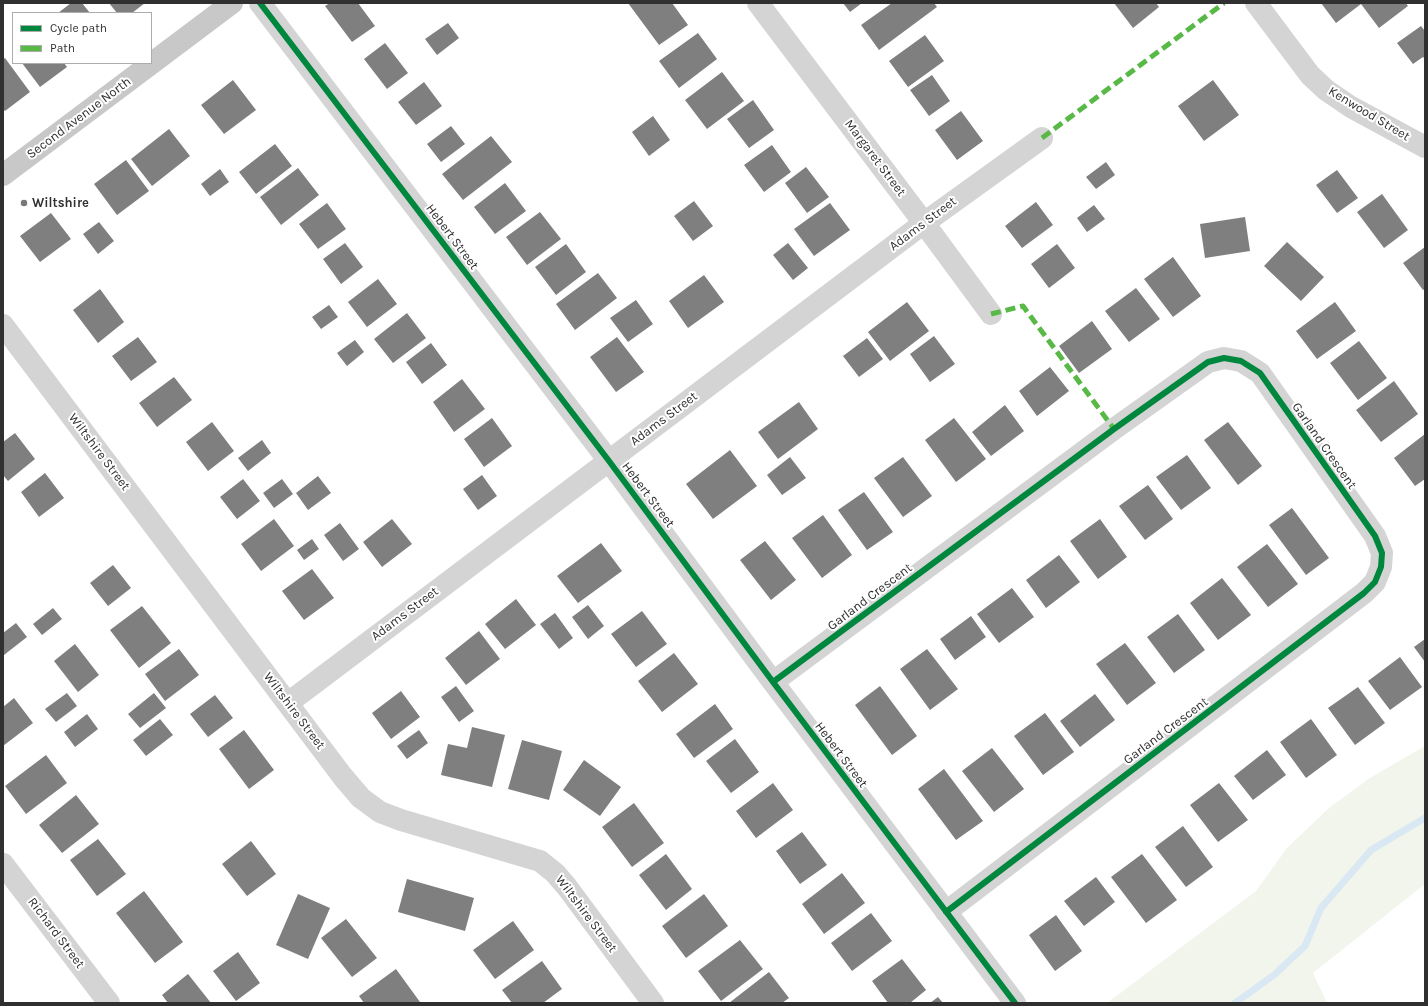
<!DOCTYPE html>
<style>
body{margin:0}
#map{position:relative;width:1428px;height:1006px;overflow:hidden;background:#fff;font-family:Karla,sans-serif}
canvas{display:block}
.frame{position:absolute;inset:0;border:4px solid #303030;pointer-events:none}
.legend{position:absolute;left:12px;top:12px;width:140px;height:52px;box-sizing:border-box;background:#fff;border:1px solid #acacac;margin:0;padding:5px 7px;list-style:none;font-size:12px;color:#303030}
.legend li{display:flex;align-items:center;gap:8px;height:20px}
.legend b{width:20px;border:1px solid #acacac}
</style>
<div id="map">
<canvas width="1428" height="1006"></canvas>
<div class="frame"></div>
<ul class="legend">
<li><b style="height:5px;background:#00873e"></b>Cycle path</li>
<li><b style="height:5px;background:#58b947"></b>Path</li>
</ul>
</div>
<script>
const g = document.querySelector('canvas').getContext('2d');
g.lineJoin = 'round';
function paint(path, color) { g.fillStyle = color; g.fill(path, 'evenodd'); }
const poly = rows => new Path2D(rows.map(r => 'M' + r).join(''));
function stroke(path, color, width, dash) { g.strokeStyle = color; g.lineWidth = width; g.lineCap = dash ? 'butt' : 'round'; g.setLineDash(dash || []); g.stroke(path); }
function label(font, color, halo, rows, align = 'center') {
  g.font = font + ' Karla,sans-serif'; g.lineWidth = 4; g.setLineDash([]); g.textBaseline = 'middle'; g.strokeStyle = halo; g.fillStyle = color; for (const [text, x, y, turn = 0] of rows) {
    g.save(); g.translate(x, y); g.rotate((+turn || 0) * Math.PI / 180); g.textAlign = isNaN(turn) ? turn : align; if (halo) g.strokeText(text, 0, 0); g.fillText(text, 0, 0); g.restore();
  }
}
const green = poly([
 [1425,746,1425,884,1313,973,1327,1003,1107,1003,1256,891,1287,848,1329,808,1370,778]
]);
const stream = poly([
 [1235,1003,1274,975,1305,946,1321,908,1371,850,1425,818]
]);
const building = poly([
 [71,3,82,3,90,13,58,13],
 [109,3,145,3,132,13,117,13],
 [330,3,358,3,375,26,352,42,325,6],
 [628,3,672,3,688,25,659,45],
 [843,3,862,3,850,12],
 [892,3,934,3,937,7,879,50,861,25],
 [1114,3,1156,3,1159,7,1133,28],
 [1321,3,1406,3,1408,6,1379,28,1361,4,1336,23],
 [448,23,459,38,437,55,425,39],
 [1421,26,1425,31,1425,59,1423,57,1413,64,1397,43],
 [698,33,717,59,679,88,659,61],
 [925,35,944,61,908,87,889,61],
 [385,43,408,73,387,89,364,59],
 [5,58,30,92,5,111,3,109,3,59],
 [22,63,64,63,67,67,40,87],
 [722,72,744,101,707,129,685,100],
 [932,75,950,101,929,116,910,90],
 [233,80,256,110,224,134,201,105],
 [1213,80,1239,115,1204,141,1178,106],
 [424,82,442,106,416,125,398,102],
 [753,100,774,130,749,148,727,119],
 [961,111,983,141,957,160,935,130],
 [653,116,670,140,649,156,632,132],
 [451,126,465,144,441,162,427,144],
 [169,129,190,156,152,186,131,159],
 [491,136,512,162,463,200,442,174],
 [275,144,292,166,256,194,239,172],
 [772,145,791,172,764,192,744,165],
 [126,160,149,191,117,215,94,184],
 [1106,162,1115,175,1096,189,1086,177],
 [806,167,829,197,807,213,785,183],
 [298,168,319,195,281,225,260,197],
 [220,169,229,182,210,196,201,184],
 [1337,170,1358,198,1337,213,1316,185],
 [505,183,526,211,495,234,474,207],
 [1382,194,1408,230,1384,248,1357,212],
 [694,201,713,226,693,241,674,216],
 [1036,202,1053,225,1022,248,1005,226],
 [327,203,346,229,318,249,299,224],
 [830,203,850,230,814,256,794,229],
 [1094,205,1105,219,1087,232,1077,218],
 [540,212,561,239,527,265,506,237],
 [51,213,71,239,40,262,20,236],
 [1245,217,1250,251,1205,258,1200,224],
 [99,222,114,241,98,254,83,234],
 [1287,242,1324,277,1301,301,1264,266],
 [345,243,363,267,341,284,323,259],
 [788,243,808,268,793,280,773,255],
 [566,244,586,272,556,295,535,267],
 [1057,244,1075,268,1049,288,1031,264],
 [1425,247,1425,289,1423,290,1403,263],
 [1173,257,1201,296,1173,317,1144,279],
 [598,273,617,298,575,330,556,304],
 [704,275,724,302,688,328,669,301],
 [378,279,397,304,367,327,348,302],
 [1136,288,1160,319,1129,342,1105,311],
 [100,289,124,322,98,343,73,310],
 [636,300,653,324,628,342,610,318],
 [907,302,929,331,890,361,868,332],
 [1335,302,1356,331,1317,359,1296,331],
 [329,305,338,317,321,329,312,317],
 [407,313,426,338,393,363,374,339],
 [1092,321,1112,349,1079,373,1059,346],
 [934,336,955,364,930,382,910,354],
 [138,337,157,362,131,381,112,356],
 [617,337,644,372,616,392,590,357],
 [867,338,883,359,859,377,843,356],
 [355,340,364,352,347,366,337,353],
 [1359,341,1387,378,1358,400,1330,363],
 [431,343,447,365,422,384,406,362],
 [1050,367,1069,391,1037,416,1019,391],
 [174,377,192,400,157,427,139,403],
 [462,379,485,409,454,432,433,402],
 [1394,381,1418,414,1381,442,1356,410],
 [799,402,818,429,778,459,758,432],
 [1005,405,1024,431,991,456,972,432],
 [492,418,512,446,484,467,464,439],
 [954,418,986,459,956,482,925,440],
 [212,422,234,451,208,471,186,442],
 [1228,422,1262,466,1238,485,1204,440],
 [15,433,35,459,8,481,3,475,3,442],
 [1425,434,1425,479,1415,486,1394,458],
 [262,440,271,453,248,471,238,458],
 [730,450,757,486,713,519,686,484],
 [1187,455,1211,488,1181,510,1156,477],
 [790,457,806,478,782,495,767,475],
 [903,457,932,496,903,517,874,478],
 [45,473,64,498,39,517,21,492],
 [482,475,497,496,478,510,463,489],
 [318,476,331,493,308,510,296,493],
 [243,479,260,501,237,519,220,497],
 [282,479,293,494,274,508,263,493],
 [1148,485,1173,519,1145,540,1119,506],
 [864,492,893,532,867,550,838,510],
 [1292,508,1329,558,1306,575,1269,525],
 [823,515,852,555,822,578,792,538],
 [274,519,294,546,261,571,241,544],
 [392,519,412,544,382,567,363,542],
 [1100,519,1127,557,1098,579,1070,541],
 [340,523,359,549,343,561,324,535],
 [312,539,319,549,304,560,297,550],
 [765,541,796,580,771,600,740,560],
 [601,543,622,571,578,603,557,576],
 [1267,544,1298,584,1268,607,1237,567],
 [1059,555,1080,582,1046,608,1026,580],
 [113,565,131,588,108,606,90,583],
 [312,569,334,598,304,620,282,591],
 [1222,578,1251,615,1218,640,1190,603],
 [1012,588,1034,617,999,643,977,614],
 [516,599,536,625,505,649,485,624],
 [588,605,604,626,588,639,572,617],
 [142,606,171,643,139,668,110,630],
 [53,608,62,619,42,635,33,624],
 [642,611,667,644,636,667,611,634],
 [555,613,573,638,559,649,540,624],
 [1178,614,1205,650,1174,673,1147,637],
 [971,616,986,637,955,660,940,639],
 [16,623,27,637,4,655,3,633],
 [479,631,500,659,466,685,445,658],
 [1425,639,1425,662,1414,647],
 [1125,643,1156,683,1127,705,1096,664],
 [75,644,99,675,78,692,54,661],
 [179,649,199,675,165,701,145,674],
 [927,649,958,689,930,710,900,669],
 [674,653,698,684,662,712,638,681],
 [1400,657,1422,687,1390,710,1368,681],
 [456,686,474,711,459,722,441,697],
 [880,686,917,736,892,755,855,705],
 [1358,687,1385,723,1355,745,1328,708],
 [401,691,420,717,391,739,372,713],
 [67,693,77,706,56,722,45,709],
 [154,693,166,708,140,728,128,714],
 [1095,694,1115,720,1080,747,1060,721],
 [215,695,233,718,208,737,190,714],
 [14,698,33,723,3,746,3,707],
 [715,704,733,729,694,758,676,734],
 [1045,713,1074,752,1043,775,1014,736],
 [87,714,98,729,75,747,64,732],
 [160,719,173,735,146,756,133,740],
 [1311,719,1337,755,1306,778,1280,742],
 [472,727,505,735,492,787,441,775,448,744,467,748],
 [244,730,274,770,249,789,219,749],
 [419,730,428,743,407,759,397,746],
 [735,739,759,772,731,793,706,761],
 [522,740,562,751,549,800,508,789],
 [992,748,1024,789,994,812,962,771],
 [1267,750,1286,775,1253,800,1234,776],
 [46,755,67,783,26,814,5,786],
 [584,760,621,787,600,816,563,790],
 [944,769,983,821,956,840,918,789],
 [773,783,793,810,756,838,736,811],
 [1219,783,1248,820,1218,842,1190,805],
 [76,795,99,824,62,853,39,825],
 [634,803,664,843,632,867,602,827],
 [1183,826,1213,867,1186,887,1155,847],
 [802,832,827,865,800,884,776,851],
 [98,839,126,874,97,896,70,860],
 [251,841,276,874,247,896,222,864],
 [666,854,692,889,666,910,639,875],
 [1142,854,1177,900,1146,923,1111,877],
 [842,873,865,903,824,934,802,904],
 [1096,877,1115,902,1084,926,1064,901],
 [407,879,474,898,465,931,398,912],
 [144,891,183,942,155,963,116,913],
 [298,894,330,908,308,959,276,945],
 [704,894,728,926,686,958,662,926],
 [871,913,892,941,852,971,831,943],
 [1056,915,1082,951,1055,971,1029,935],
 [346,919,377,958,352,977,321,938],
 [513,921,534,950,495,979,473,950],
 [740,940,763,969,721,1001,698,971],
 [238,952,260,983,236,1001,213,971],
 [902,959,926,990,910,1003,888,1003,872,981],
 [542,961,562,989,543,1003,512,1003,502,990],
 [396,969,420,1002,364,1003,359,996],
 [769,972,789,998,782,1003,729,1003],
 [188,974,211,1003,168,1003,162,995],
 [938,997,943,1003,930,1003]
]);
const minor = poly([
 [260,3,609,461,773,682,1015,1003],
 [758,3,924,223,991,314],
 [1256,3,1310,75,1326,90,1351,107,1425,147],
 [3,325,343,777,361,798,380,812,401,820,540,861,555,873,567,887,653,1003],
 [773,682,1114,429,1208,362,1224,358,1241,361,1260,373,1375,536,1382,553,1381,567,1375,582,1364,593,946,912],
 [288,703,924,223,1042,138],
 [3,864,109,1003]
]);
const major = poly([
 [3,175,232,3]
]);
const quiet = poly([
 [1042,138,1224,3],
 [991,314,1023,306,1114,429]
]);
const cycleway = poly([
 [260,3,609,461,773,682,1015,1003],
 [773,682,1114,429,1208,362,1224,358,1241,361,1260,373,1375,536,1382,553,1381,567,1375,582,1364,593,946,912]
]);
const markers = [
 [24,203,4,"#787878"]
];
const streetNames = [
 ["Kenwood Street",1369,114,31],
 ["Second Avenue North",79,118,-37],
 ["Margaret Street",875,158,53],
 ["Adams Street",923,224,-37],
 ["Hebert Street",452,237,53],
 ["Adams Street",664,419,-37],
 ["Garland Crescent",1324,446,55],
 ["Wiltshire Street",99,452,53],
 ["Hebert Street",648,495,53],
 ["Garland Crescent",870,597,-37],
 ["Adams Street",405,614,-37],
 ["Wiltshire Street",294,711,53],
 ["Garland Crescent",1166,731,-37],
 ["Hebert Street",841,755,53],
 ["Wiltshire Street",586,914,53],
 ["Richard Street",56,933,53]
];
const poiNames = [
 ["Wiltshire",32,203]
];
paint(green, '#f1f5ec');
stroke(stream, '#d9e8f2', 7);
paint(building, '#7f7f7f');
stroke(minor, '#d4d4d4', 22);
stroke(major, '#c8c8c8', 22);
stroke(quiet, '#58b947', 5, [10, 5]);
stroke(cycleway, '#00873e', 6);
for (const [x, y, r, color] of markers) { const dot = new Path2D(); dot.arc(x, y, r, 0, 2 * Math.PI); g.fillStyle = color; g.fill(dot); stroke(dot, '#fff', 1.5); }
label('13px', '#303030', '#fff', streetNames);
label('bold 13px', '#303030', '#fff', poiNames, 'left');
</script>
